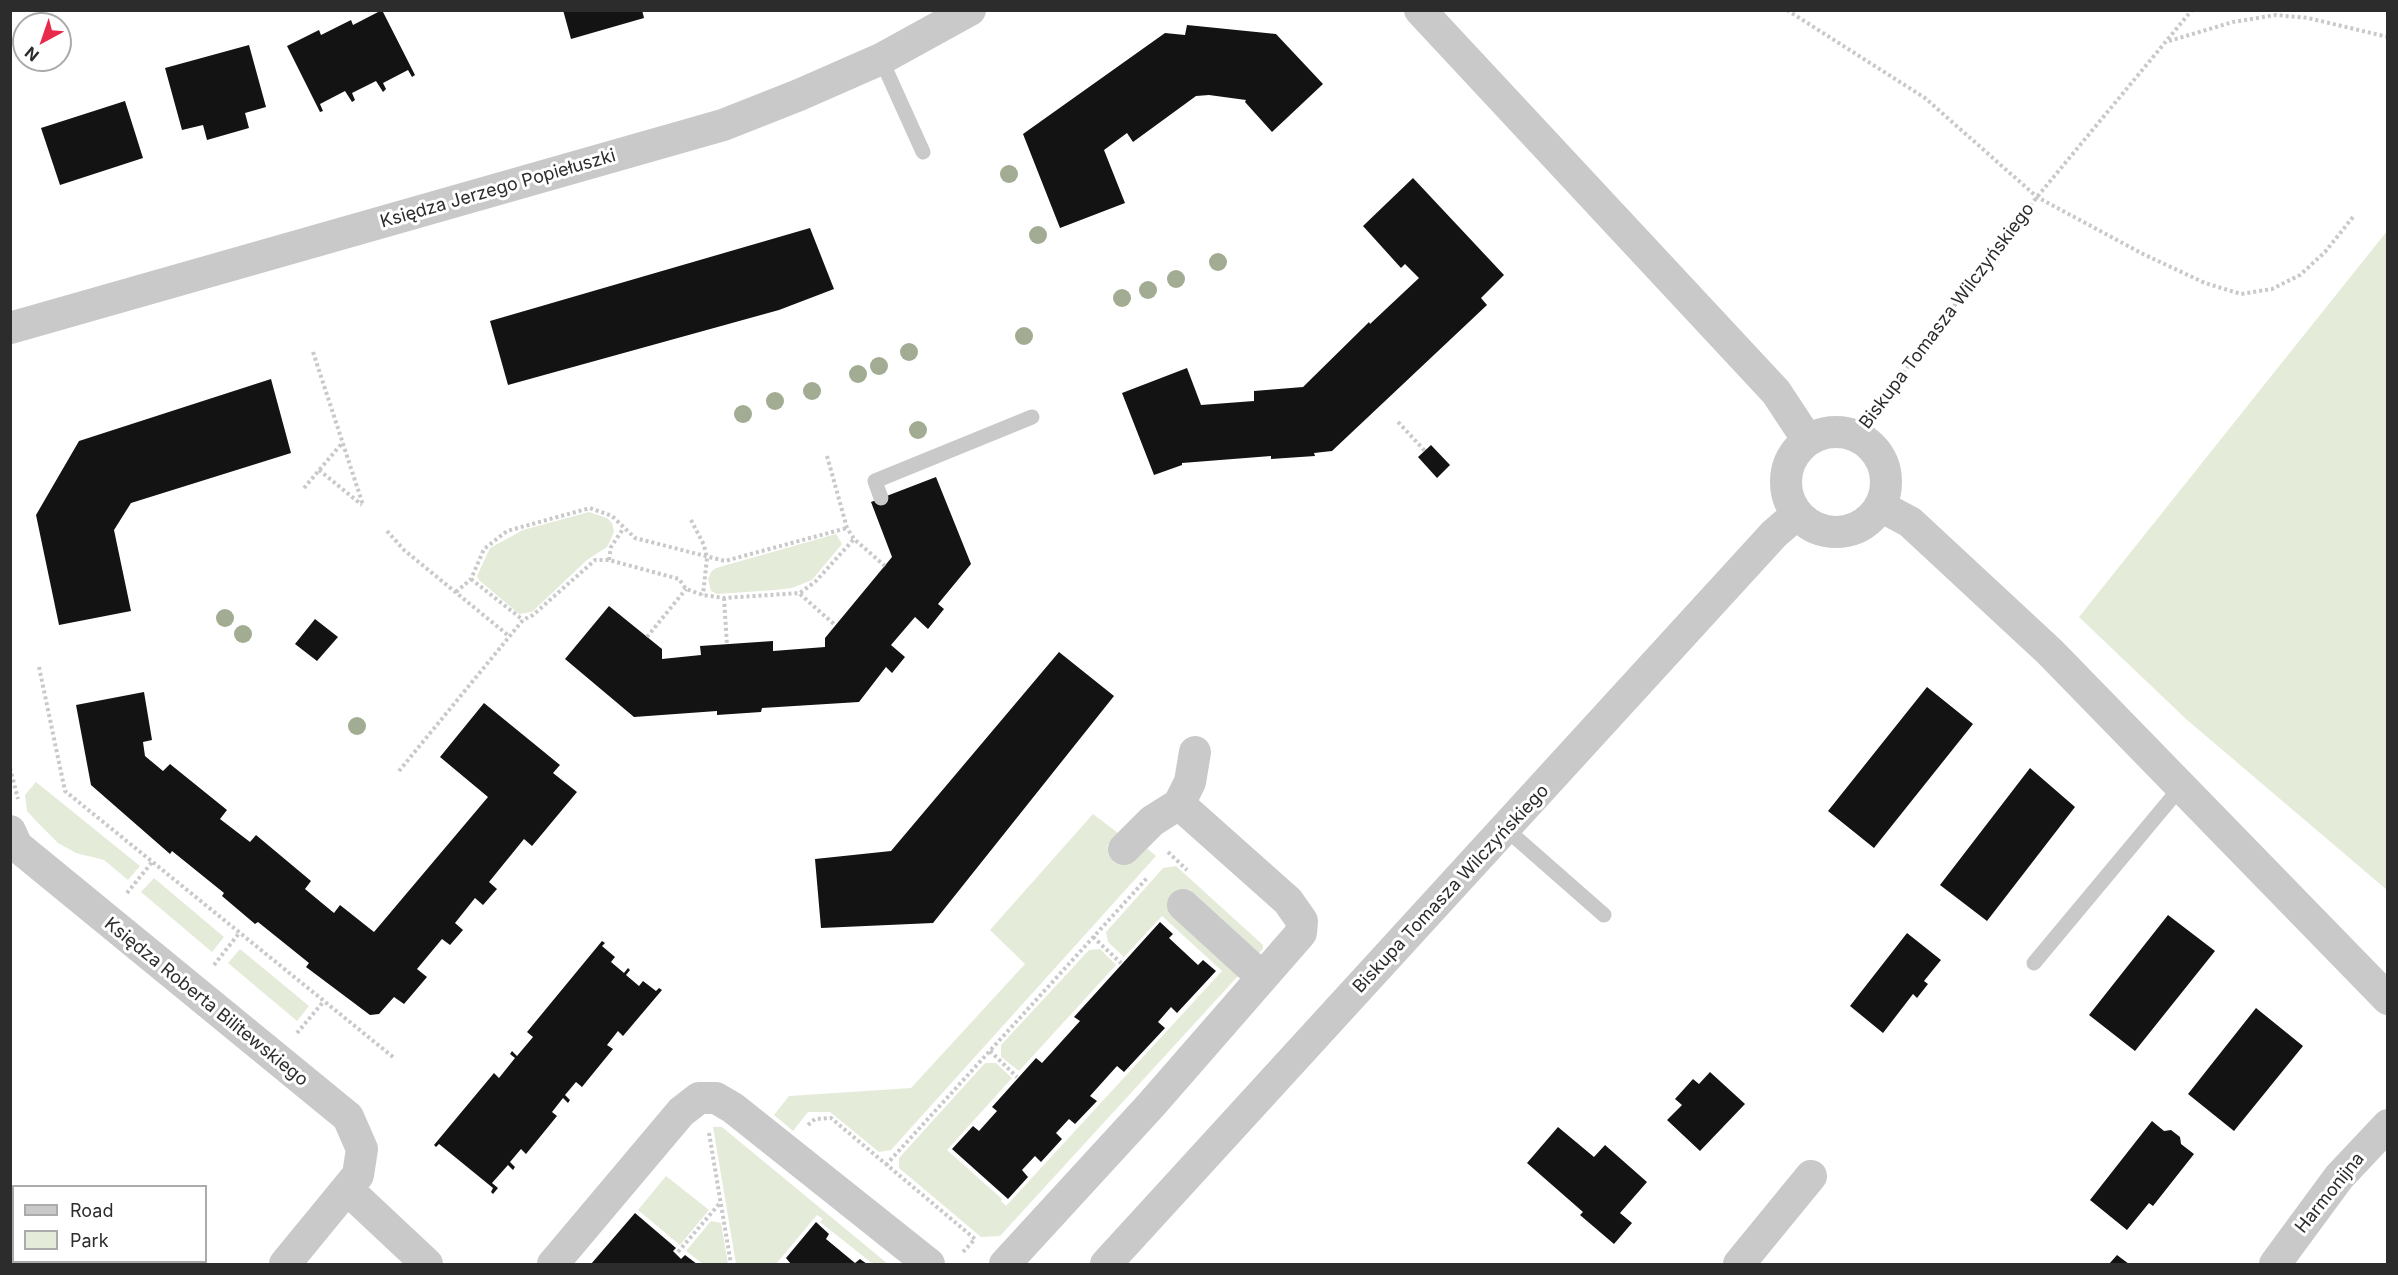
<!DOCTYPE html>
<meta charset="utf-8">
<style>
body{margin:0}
#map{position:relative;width:2398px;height:1275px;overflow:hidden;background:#fff;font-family:Inter,sans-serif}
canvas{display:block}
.frame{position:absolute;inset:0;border:12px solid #2c2c2c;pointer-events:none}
.legend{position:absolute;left:12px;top:1185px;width:195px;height:78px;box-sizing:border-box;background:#fff;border:2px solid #ababab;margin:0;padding:8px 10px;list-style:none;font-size:18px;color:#2c2c2c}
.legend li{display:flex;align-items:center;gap:12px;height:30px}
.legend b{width:30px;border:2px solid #ababab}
.north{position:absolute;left:12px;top:12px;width:60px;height:60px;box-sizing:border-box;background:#fff;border:2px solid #ababab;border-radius:50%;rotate:220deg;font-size:16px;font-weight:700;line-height:24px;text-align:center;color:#2c2c2c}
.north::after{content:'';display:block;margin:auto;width:21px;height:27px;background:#e82a4d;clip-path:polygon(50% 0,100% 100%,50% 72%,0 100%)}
</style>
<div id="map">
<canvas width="2398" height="1275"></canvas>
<div class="frame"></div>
<ul class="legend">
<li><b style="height:8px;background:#c9c9c9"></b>Road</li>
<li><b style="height:16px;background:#e5ebd9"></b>Park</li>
</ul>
<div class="north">N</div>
</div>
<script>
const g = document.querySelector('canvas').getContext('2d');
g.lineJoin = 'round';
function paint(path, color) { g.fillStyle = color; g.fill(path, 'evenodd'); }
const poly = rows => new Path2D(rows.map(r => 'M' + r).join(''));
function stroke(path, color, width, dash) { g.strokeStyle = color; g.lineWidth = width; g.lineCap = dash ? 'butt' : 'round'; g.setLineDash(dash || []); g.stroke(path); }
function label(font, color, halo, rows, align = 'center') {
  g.font = font + ' Inter,sans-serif'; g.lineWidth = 6; g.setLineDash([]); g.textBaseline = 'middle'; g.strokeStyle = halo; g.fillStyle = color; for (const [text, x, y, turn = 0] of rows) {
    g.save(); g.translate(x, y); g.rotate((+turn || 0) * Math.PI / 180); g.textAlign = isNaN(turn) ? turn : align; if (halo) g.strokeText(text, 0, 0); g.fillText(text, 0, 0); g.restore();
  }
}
const green = poly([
 [2387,231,2387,890,2186,719,2079,617],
 [589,512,607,518,612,523,614,531,611,539,607,547,587,560,532,612,519,614,479,580,477,576,490,548,523,530],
 [836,534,842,544,812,580,792,588,775,590,717,594,711,591,708,579,711,572,716,568],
 [36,782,140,866,128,880,104,860,76,853,58,843,37,822,27,811,25,795],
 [1093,814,1118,833,1107,846,1125,862,1142,844,1156,856,891,1150,879,1152,830,1112,808,1112,793,1131,774,1115,789,1096,911,1088,1025,964,990,930],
 [1176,866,1263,945,1263,949,1259,953,1189,889,1169,913,1238,976,1000,1236,981,1237,899,1168,899,1158,985,1063,996,1063,1012,1078,947,1150,1002,1199,1001,1201,1006,1206,1222,971,1162,916,1124,957,1108,942,1106,932,1163,868],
 [154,878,224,937,212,952,141,892],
 [240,949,309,1006,297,1021,228,963],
 [1100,949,1116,965,1019,1071,1001,1057,1001,1045,1089,950],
 [713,1127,722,1127,888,1264,873,1264,820,1222,823,1219,817,1215,776,1264,736,1264],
 [666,1176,709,1210,680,1245,638,1210],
 [711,1221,721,1223,728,1264,703,1264,686,1251]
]);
const building = poly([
 [382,10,415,75,412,77,408,70,383,83,386,89,383,92,376,81,352,93,355,100,352,102,345,91,320,104,323,111,320,112,287,46,319,30,321,35,351,20,353,25],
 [563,10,642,10,644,18,571,39],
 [1187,25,1276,34,1323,84,1272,132,1245,102,1246,100,1209,95,1196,96,1133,142,1127,133,1104,150,1125,203,1060,228,1023,134,1165,33,1185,35],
 [249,45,266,107,245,113,249,128,207,140,203,125,182,130,165,68],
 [125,101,143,158,60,185,41,128],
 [1413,178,1504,275,1481,298,1487,305,1332,451,1314,453,1315,456,1271,459,1271,456,1182,463,1182,465,1154,475,1122,393,1187,368,1201,405,1254,401,1254,391,1303,387,1363,328,1369,322,1370,324,1419,278,1405,264,1401,268,1363,226],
 [810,228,834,289,779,310,508,385,490,321],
 [271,379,291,453,131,503,114,530,131,611,59,625,36,515,79,441],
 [1431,445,1450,465,1437,478,1418,457],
 [936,477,971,564,938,604,944,609,928,629,915,617,891,645,905,657,892,673,886,667,859,702,762,708,761,712,717,715,717,711,634,717,565,659,609,606,662,649,662,659,701,655,700,646,773,641,773,651,825,647,825,638,892,557,871,502],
 [315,619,338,637,317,661,295,644],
 [1059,652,1114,696,933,923,821,928,815,859,891,851],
 [1927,687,1973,724,1874,848,1828,811],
 [144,692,152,740,143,742,145,756,163,771,170,764,227,810,220,819,250,842,256,835,311,881,305,889,334,913,340,905,374,932,488,797,440,757,484,703,560,765,553,773,577,792,532,846,524,839,489,882,497,889,483,905,475,898,455,923,463,930,450,945,442,939,417,969,427,977,404,1004,394,997,379,1014,370,1015,306,967,309,963,258,922,255,924,222,896,224,893,172,851,170,854,91,785,76,705],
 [2030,768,2075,807,1987,921,1940,885],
 [2168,915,2215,951,2135,1051,2089,1015],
 [1160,922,1173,934,1169,938,1198,965,1203,960,1216,971,1177,1013,1171,1007,1158,1022,1165,1028,1124,1072,1117,1066,1090,1096,1097,1101,1075,1124,1069,1119,1056,1133,1062,1139,1041,1162,1035,1156,1022,1170,1028,1177,1008,1199,952,1149,973,1126,979,1131,997,1111,992,1107,1036,1058,1042,1063,1080,1021,1074,1017],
 [1907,933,1941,960,1924,981,1928,984,1917,998,1913,994,1883,1033,1850,1006],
 [602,941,605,943,602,946,615,957,611,962,624,973,628,968,630,970,626,975,639,986,643,981,656,991,659,988,662,990,623,1036,618,1031,607,1045,613,1049,582,1087,576,1082,565,1095,570,1100,568,1103,563,1098,552,1112,557,1116,526,1154,521,1149,510,1162,515,1167,513,1170,508,1165,492,1183,498,1188,493,1194,491,1192,493,1188,439,1144,436,1147,434,1145,494,1073,499,1078,515,1058,510,1054,512,1051,517,1056,533,1037,527,1032],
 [2256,1008,2303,1046,2234,1131,2188,1094],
 [1710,1072,1745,1104,1700,1151,1667,1120,1682,1105,1675,1099,1693,1079,1699,1084],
 [2152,1121,2164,1131,2171,1130,2180,1137,2181,1144,2194,1154,2153,1206,2149,1203,2127,1230,2090,1200],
 [1558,1127,1594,1157,1605,1145,1647,1182,1620,1213,1632,1223,1614,1244,1580,1215,1583,1212,1527,1163],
 [635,1213,676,1248,673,1251,681,1259,685,1255,697,1264,591,1264],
 [816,1222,829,1234,826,1239,855,1263,860,1259,867,1264,791,1264,786,1258],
 [2117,1255,2129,1264,2109,1264]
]);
const path = poly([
 [1787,10,1925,98,2037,197,2143,254,2205,283,2241,294,2272,289,2300,275,2325,252,2353,217],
 [2169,41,2233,22,2276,15,2308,18,2388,37],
 [313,352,363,505],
 [1398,422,1425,451],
 [1856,435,2037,197,2192,10],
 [827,456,847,528,854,539,885,566],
 [319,470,362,505],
 [304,488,343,442],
 [691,520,704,545,707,558,703,595],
 [387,531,404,550,509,636],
 [609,560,611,547,623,529],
 [471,579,523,620],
 [456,592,471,579,484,549,507,531,590,508,612,516,635,538,725,561,847,528],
 [800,594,835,625],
 [724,598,727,645],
 [647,637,686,589],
 [39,667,65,791,393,1057],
 [10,768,18,799],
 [399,771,523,620,533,615,595,560,609,560,679,579,686,589,703,595,724,598,800,593,816,581,854,539],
 [1168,852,1187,870],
 [127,893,153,861],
 [1093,937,1121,963],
 [214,965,240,932],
 [297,1033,324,1001],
 [990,1051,1017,1077],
 [808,1125,815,1119,831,1118,975,1239,962,1253],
 [709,1133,731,1264],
 [886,1165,1148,877],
 [678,1252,720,1203]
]);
const service = poly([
 [881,59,923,152],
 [881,498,875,481,1032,417],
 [1506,829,1604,915],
 [2034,963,2180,788]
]);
const minor = poly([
 [1420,10,1776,392,1807,439],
 [10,328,723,125,799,95,881,59,970,10],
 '1786 482a50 50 0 1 1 100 0a50 50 0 1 1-100 0Z',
 [1880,506,1910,522,2050,652,2388,999],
 [1179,804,1190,782,1195,752],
 [10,831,17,846,348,1117,362,1149,358,1175,285,1264],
 [1183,905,1262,977],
 [347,1189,427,1264],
 [553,1264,681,1112,699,1098,716,1098,733,1108,929,1264],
 [1005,1264,1151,1105,1301,933,1302,921,1288,901,1179,804,1152,821,1124,849],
 [1106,1264,1774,534,1797,514],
 [1739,1264,1811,1176],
 [2275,1264,2339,1177,2388,1125]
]);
const trees = [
 [1009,174],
 [1038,235],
 [1218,262],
 [1176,279],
 [1148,290],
 [1122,298],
 [1024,336],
 [909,352],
 [879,366],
 [858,374],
 [812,391],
 [775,401],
 [743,414],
 [918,430],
 [225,618],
 [243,634],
 [357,726]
];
const streetNames = [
 ["Księdza Jerzego Popiełuszki",498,189,-16],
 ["Biskupa Tomasza Wilczyńskiego",1947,316,-53],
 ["Biskupa Tomasza Wilczyńskiego",1451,889,-47],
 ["Księdza Roberta Bilitewskiego",206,1002,39],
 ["Harmonijna",2330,1193,-51]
];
paint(green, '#e5ebd9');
paint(building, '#131313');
stroke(path, '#c9c9c9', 4, [3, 3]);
stroke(service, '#c9c9c9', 15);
stroke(minor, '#c9c9c9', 32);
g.fillStyle = '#a2ac92';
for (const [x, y] of trees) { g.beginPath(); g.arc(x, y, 9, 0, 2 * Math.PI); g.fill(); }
label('18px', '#2c2c2c', '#fff', streetNames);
</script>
